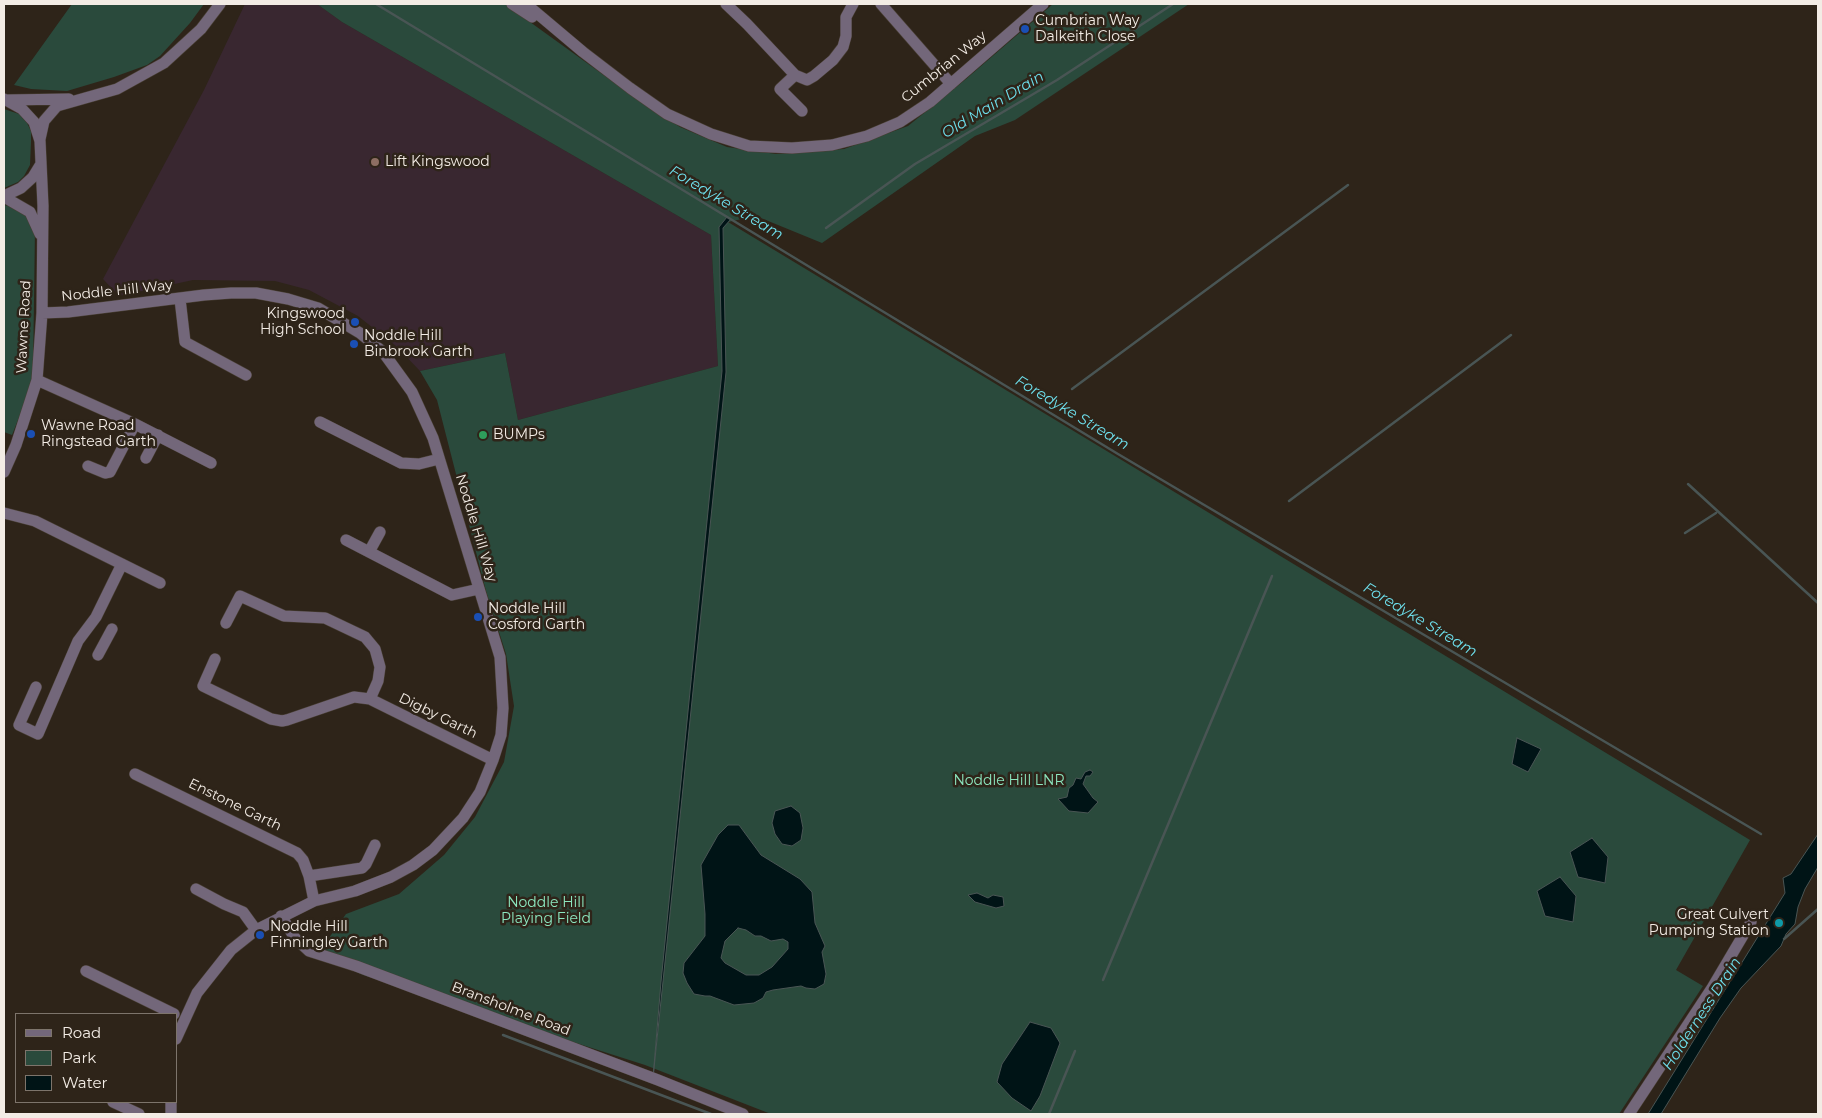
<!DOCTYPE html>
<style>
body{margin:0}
#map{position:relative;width:1822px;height:1118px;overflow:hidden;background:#2e2419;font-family:Montserrat,sans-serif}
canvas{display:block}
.frame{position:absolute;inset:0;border:5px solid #f3ece5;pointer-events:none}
.legend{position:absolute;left:15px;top:1013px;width:162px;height:90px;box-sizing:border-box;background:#2e2419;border:1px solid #7d746b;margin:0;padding:6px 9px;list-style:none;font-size:15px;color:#f3ece5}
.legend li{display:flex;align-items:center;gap:10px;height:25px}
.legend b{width:25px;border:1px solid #7d746b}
</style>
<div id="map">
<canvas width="1822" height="1118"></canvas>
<div class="frame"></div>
<ul class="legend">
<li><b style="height:6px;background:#73677a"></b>Road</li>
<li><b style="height:14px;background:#2a4a3c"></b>Park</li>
<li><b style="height:14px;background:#001416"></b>Water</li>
</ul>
</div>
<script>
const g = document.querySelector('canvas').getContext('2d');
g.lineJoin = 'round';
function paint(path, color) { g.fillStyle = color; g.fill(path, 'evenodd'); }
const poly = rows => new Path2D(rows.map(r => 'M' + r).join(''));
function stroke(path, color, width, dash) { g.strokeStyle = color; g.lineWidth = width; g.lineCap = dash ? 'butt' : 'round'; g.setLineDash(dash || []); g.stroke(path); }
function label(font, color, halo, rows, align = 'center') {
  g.font = font + ' Montserrat,sans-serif'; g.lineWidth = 5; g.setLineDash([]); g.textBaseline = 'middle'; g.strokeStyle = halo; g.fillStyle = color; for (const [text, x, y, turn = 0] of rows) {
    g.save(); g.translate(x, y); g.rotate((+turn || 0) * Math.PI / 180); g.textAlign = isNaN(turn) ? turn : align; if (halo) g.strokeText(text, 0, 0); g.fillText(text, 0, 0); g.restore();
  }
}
const education = poly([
 [245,4,317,4,342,22,711,235,718,366,518,420,505,353,420,371,396,346,358,316,309,290,275,281,193,280,119,296,103,279,204,90]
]);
const green = poly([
 [72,4,204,4,190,23,160,56,147,65,114,77,67,91,31,89,14,85],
 [317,4,505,4,630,94,680,127,727,147,776,154,844,149,908,126,966,79,1053,4,1189,4,1015,120,975,136,822,243,756,216,728,222,1750,840,1676,970,1703,986,1619,1114,771,1114,645,1065,363,975,331,960,316,956,346,914,399,894,444,855,475,817,504,762,514,706,506,654,486,591,437,400,420,371,505,353,518,420,718,366,711,235,342,22],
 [4,109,19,114,27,123,31,131,31,142,30,165,24,176,18,182,4,188],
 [4,205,19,208,25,212,35,228,33,373,28,395,12,435,4,432]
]);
const water = poly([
 [727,217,731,219,723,228,726,372,653,1078,661,982,722,371,719,227,727,217],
 [1517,738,1541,749,1528,772,1512,764,1517,738],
 [1090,770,1093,772,1090,776,1086,776,1083,784,1093,798,1098,802,1088,813,1069,811,1058,799,1067,797,1069,788,1073,785,1076,778,1081,779,1085,772,1090,770],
 [791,806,800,813,803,828,801,840,792,846,782,844,775,834,772,823,775,811,791,806],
 [728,825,739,825,761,855,800,879,812,892,815,923,825,946,822,952,826,974,824,984,815,989,806,988,801,986,773,990,766,992,763,998,754,1003,734,1005,710,996,705,996,694,994,687,983,683,973,684,963,705,936,705,914,701,865,718,835,728,825],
 [738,928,746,930,755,936,761,936,771,941,783,939,788,942,788,949,772,967,759,975,746,975,725,963,721,958,725,941,738,928],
 [1818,834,1818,867,1805,889,1798,907,1795,924,1786,934,1781,946,1741,988,1720,1018,1661,1114,1648,1114,1785,893,1783,878,1791,874,1818,834],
 [1592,838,1608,857,1605,883,1578,877,1570,852,1592,838],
 [1560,877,1576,896,1573,922,1545,916,1537,891,1560,877],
 [977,893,988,898,993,895,1003,897,1004,906,996,908,975,902,968,895,977,893],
 [1030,1022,1051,1028,1060,1043,1040,1096,1031,1111,1012,1098,997,1082,1002,1064,1030,1022]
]);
const stream = poly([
 [376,4,1118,454,1761,834],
 [826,228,915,164,1057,80,1173,4],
 [1072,389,1348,185],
 [1688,484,1818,603],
 [1289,501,1511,335],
 [1685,533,1716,513],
 [1784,939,1818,909],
 [1103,980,1272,576],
 [503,1035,711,1114],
 [1049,1114,1075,1051]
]);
const minor = poly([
 [512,4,532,17],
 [526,4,583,52,630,88,667,114,711,134,749,146,792,148,832,145,867,136,900,122,930,102,1043,4],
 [726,4,747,24,795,75,807,80,814,76,833,60,843,47,846,36,846,17,853,4],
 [881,4,951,84],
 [795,75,780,89,802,111],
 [4,99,22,109,34,122,40,141,43,206,42,313,37,380,16,445,4,472],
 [7,100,69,99],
 [40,139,44,121,57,106,117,89,164,63,201,29,220,4],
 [4,196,21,188,33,177,41,164],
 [4,197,30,212,40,234],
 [180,299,185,342,246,375],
 [42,313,68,312,204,295,231,293,256,293,288,299,318,308,360,333,383,352,412,392,433,438,500,657,503,708,501,735,493,760,480,792,463,818,433,850,413,865,391,877,355,891,314,901,256,930,231,950,197,993,176,1039],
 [37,380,135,424,211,463],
 [320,422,401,463,419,464,439,459],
 [146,458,158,435],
 [88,466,105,473,110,472,135,424],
 [4,513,35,521,160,583],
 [346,540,452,595,479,589],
 [369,552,380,532],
 [226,623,240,596,284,616,325,618,365,637,375,649,380,667,378,681,370,699],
 [98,655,112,629],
 [215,659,203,686,271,719,282,721,287,720,354,697,370,699,493,760],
 [36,687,19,725,38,734,78,641,96,617,122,564],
 [135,774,297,853,303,860,309,876,314,901],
 [309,876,362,868,366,864,375,845],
 [196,889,224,904,243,912,256,930],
 [281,916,295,938,309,951,356,966,658,1080,743,1114],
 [86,971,174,1014],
 [113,1102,139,1114],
 [171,1102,171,1114],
 [1629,1114,1712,988,1751,922]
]);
const markers = [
 [1025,29,5,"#1a4fb4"],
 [375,162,5,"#8d6e63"],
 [355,322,5,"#1a4fb4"],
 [354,344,5,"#1a4fb4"],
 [31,434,5,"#1a4fb4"],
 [483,435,5,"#2e9e5b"],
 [478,617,5,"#1a4fb4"],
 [1779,923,5,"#0f9aa8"],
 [260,935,5,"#1a4fb4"]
];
const poiNames = [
 ["Cumbrian Way",1035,21],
 ["Dalkeith Close",1035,37],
 ["Lift Kingswood",385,162],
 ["Kingswood",345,314,"right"],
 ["High School",345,330,"right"],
 ["Noddle Hill",364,336],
 ["Binbrook Garth",364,352],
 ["Wawne Road",41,426],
 ["Ringstead Garth",41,442],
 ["BUMPs",493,435],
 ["Noddle Hill",488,609],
 ["Cosford Garth",488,625],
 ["Great Culvert",1769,915,"right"],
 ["Pumping Station",1769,931,"right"],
 ["Noddle Hill",270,927],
 ["Finningley Garth",270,943]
];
const streetNames = [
 ["Cumbrian Way",944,67,-39],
 ["Noddle Hill Way",117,291,-6],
 ["Wawne Road",24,327,-87],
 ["Noddle Hill Way",476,528,73],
 ["Digby Garth",438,716,26],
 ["Enstone Garth",235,805,26],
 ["Bransholme Road",511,1009,21]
];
const parkNames = [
 ["Noddle Hill LNR",1009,781],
 ["Noddle Hill",546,903],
 ["Playing Field",546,919]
];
const waterNames = [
 ["Old Main Drain",993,105,-31],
 ["Foredyke Stream",726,203,31],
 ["Foredyke Stream",1072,413,31],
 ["Foredyke Stream",1420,620,31],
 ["Holderness Drain",1702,1014,-57]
];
paint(education, '#392730');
paint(green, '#2a4a3c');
paint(water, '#001416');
stroke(water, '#495554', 1);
stroke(stream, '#495554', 2.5);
stroke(minor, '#4a4036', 12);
stroke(minor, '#73677a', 11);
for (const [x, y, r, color] of markers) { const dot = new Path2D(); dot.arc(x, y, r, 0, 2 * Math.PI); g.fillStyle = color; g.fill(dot); stroke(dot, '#2e2419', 2); }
label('14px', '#f3ece5', '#2e2419', poiNames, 'left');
label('14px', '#f3ece5', '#2e2419', streetNames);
label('14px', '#8ce7bf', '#2e2419', parkNames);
label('italic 15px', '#6ddeeb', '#2e2419', waterNames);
</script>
